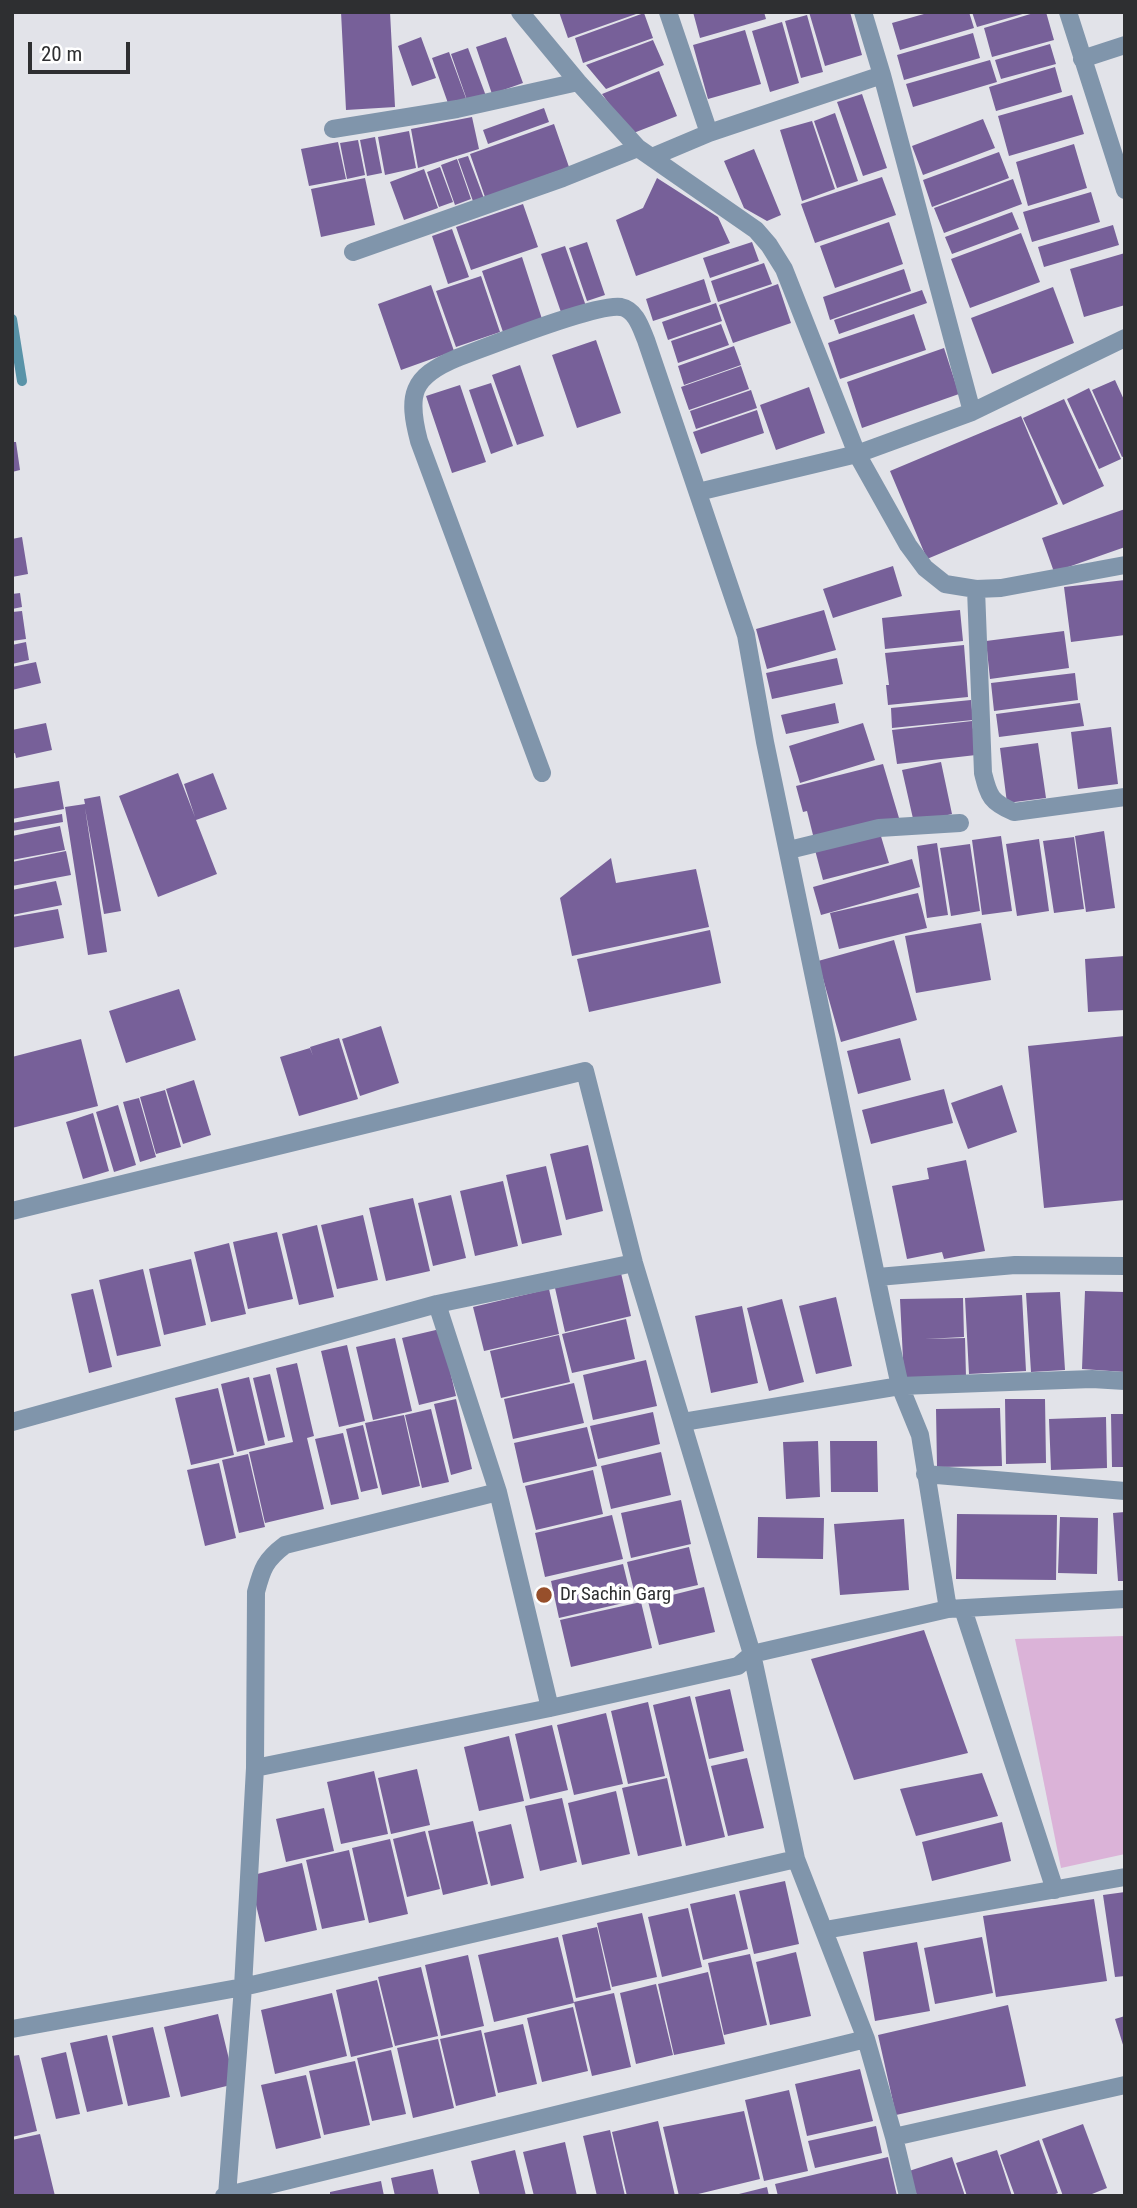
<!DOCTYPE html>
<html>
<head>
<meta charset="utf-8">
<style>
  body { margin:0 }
  #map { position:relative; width:1137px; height:2208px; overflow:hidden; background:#e2e3e9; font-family:"Roboto Condensed",sans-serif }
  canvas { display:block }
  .frame { position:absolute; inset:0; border:14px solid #2e2f31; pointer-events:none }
  .scale { position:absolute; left:28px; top:42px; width:102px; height:32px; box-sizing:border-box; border:4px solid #2e2f31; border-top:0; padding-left:9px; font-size:21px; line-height:24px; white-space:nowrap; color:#2e2f31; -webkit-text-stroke:5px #fff; paint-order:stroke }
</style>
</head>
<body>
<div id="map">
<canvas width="1137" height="2208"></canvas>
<div class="frame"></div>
<div class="scale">20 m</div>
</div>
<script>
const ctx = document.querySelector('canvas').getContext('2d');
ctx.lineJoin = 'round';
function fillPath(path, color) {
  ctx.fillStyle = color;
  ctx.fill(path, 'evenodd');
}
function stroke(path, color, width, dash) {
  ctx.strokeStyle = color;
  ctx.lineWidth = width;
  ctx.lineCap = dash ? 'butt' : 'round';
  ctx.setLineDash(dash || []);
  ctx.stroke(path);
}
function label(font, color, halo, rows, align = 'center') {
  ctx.font = font + ' "Roboto Condensed",sans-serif';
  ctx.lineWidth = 7;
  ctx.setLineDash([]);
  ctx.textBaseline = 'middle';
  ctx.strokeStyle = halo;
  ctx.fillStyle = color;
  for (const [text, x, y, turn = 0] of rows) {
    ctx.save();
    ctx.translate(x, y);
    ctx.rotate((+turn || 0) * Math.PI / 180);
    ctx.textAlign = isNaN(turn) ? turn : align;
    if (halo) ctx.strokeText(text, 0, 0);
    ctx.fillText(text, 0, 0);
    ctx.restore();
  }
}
const green = new Path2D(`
  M1125,1636v218l-64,14 -46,-229z`);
const stream = new Path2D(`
  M12,319l10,62`);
const building = new Path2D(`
  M341,12h49l5,95 -49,3z
  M559,12h80v1l-71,25z
  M693,12h71l2,7 -66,19z
  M809,12h41l12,43 -37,11z
  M931,12h38l5,16 -74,22 -8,-27z
  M972,12h54v1l-49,14z
  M1037,12h9l8,28 -62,17 -8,-29z
  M644,13l9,25 -70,25 -8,-25z
  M807,15l16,57 -22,6 -16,-57z
  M782,22l17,61 -29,9 -18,-61z
  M745,30l16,54 -53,15 -15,-54z
  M973,33l7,25 -76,22 -7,-25z
  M421,37l15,41 -24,8 -14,-40z
  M506,37l17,46 -31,11 -16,-47z
  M653,40l11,25 -58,24 -20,-24z
  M1050,44l6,20 -55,15 -6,-19z
  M468,48l18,48 -18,7 -17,-49z
  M449,52l18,49 -18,5 -17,-48z
  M990,60l7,22 -84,25 -7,-23z
  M1055,67l7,25 -66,19 -7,-24z
  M659,71l18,45 -46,18 -29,-40z
  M862,94l25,74 -24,8 -26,-74z
  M1072,95l12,39 -75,22 -11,-40z
  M544,108l5,14 -61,22 -5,-14z
  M835,113l23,68 -21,7 -23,-67z
  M472,117l7,32 -61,19 -7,-39z
  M983,119l12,29 -72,27 -11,-29z
  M812,121l23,68 -33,12 -22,-71z
  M554,124l15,43 -84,30 -15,-43z
  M409,131l7,37 -31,7 -7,-38z
  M375,137l7,36 -15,3 -7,-36z
  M358,140l7,35 -18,4 -7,-36z
  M338,142l8,37 -37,7 -8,-37z
  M1074,144l13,44 -59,18 -12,-44z
  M754,149l27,66 -14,6 -23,-13 -20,-47z
  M999,152l10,26 -77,29 -9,-27z
  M468,156l17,45 -11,3 -16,-45z
  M457,159l14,40 -16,6 -14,-40z
  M440,167l13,35 -14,5 -12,-35z
  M424,169l14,39 -34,12 -14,-38z
  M882,177l14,38 -81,28 -14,-39z
  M365,178l10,47 -54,12 -10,-48z
  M657,178l61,39 12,26 -94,33 -20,-56 27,-12z
  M1013,179l9,25 -78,29 -10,-25z
  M1091,192l9,30 -68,20 -9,-30z
  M523,204l15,43 -67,23 -15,-43z
  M1012,212l7,17 -67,25 -7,-17z
  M889,222l14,42 -68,24 -15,-42z
  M1113,225l6,20 -75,22 -6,-20z
  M452,229l17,48 -21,7 -16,-48z
  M1021,233l19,49 -70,26 -19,-49z
  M587,242l18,53 -18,6 -18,-53z
  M752,242l7,19 -49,17 -7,-20z
  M565,246l22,63 -24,9 -22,-64z
  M1125,253v52l-41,12 -14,-48z
  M522,257l20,62 -39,13 -21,-61z
  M764,263l8,21 -54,18 -7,-21z
  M904,269l7,22 -81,29 -7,-23z
  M481,276l19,56 -44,15 -20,-56z
  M704,279l7,23 -58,19 -7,-22z
  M778,284l13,39 -58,20 -14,-38z
  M431,285l23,66 -53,19 -23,-66z
  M1053,287l21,56 -82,31 -21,-56z
  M922,290l5,13 -88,31 -5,-14z
  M716,303l6,18 -54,19 -6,-18z
  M914,314l12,36 -86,29 -12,-36z
  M721,324l8,21 -51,18 -7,-22z
  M596,340l25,73 -44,15 -25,-73z
  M734,346l7,19 -57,20 -6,-19z
  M944,348l15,46 -97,34 -15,-46z
  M520,365l24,71 -27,9 -25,-70z
  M741,366l8,23 -60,21 -8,-23z
  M1115,380l10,22v54l-3,1 -30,-67z
  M491,383l22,63 -22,8 -22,-64z
  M460,385l26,77 -34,11 -26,-77z
  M809,387l16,46 -49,17 -16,-45z
  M1089,388l32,71 -22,10 -32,-70z
  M751,390l6,18 -61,21 -6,-18z
  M1064,399l40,87 -41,19 -40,-87z
  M757,410l7,23 -63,21 -8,-22z
  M1021,416l37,88 -131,55 -37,-88z
  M12,442h4l4,28 -8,2z
  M1125,509v38l-71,25 -12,-34z
  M22,537l6,37 -16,3v-38z
  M893,566l9,30 -69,22 -10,-29z
  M1125,580v55l-54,7 -7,-55z
  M20,593l2,14 -10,2v-15z
  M824,610l12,40 -69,19 -11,-40z
  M960,610l3,31 -78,8 -3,-31z
  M22,611l4,28 -14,2v-29z
  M1064,631l5,37 -79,11 -4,-38z
  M26,642l3,18 -17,4v-19z
  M964,645l4,52 -80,8 -2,-20h3l-4,-32z
  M837,658l6,26 -71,15 -6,-26z
  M36,662l5,21 -29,7v-23z
  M1075,673l3,27 -84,11 -3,-28z
  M971,700l2,20 -81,8 -1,-20z
  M835,703l4,20 -53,11 -5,-19z
  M1080,703l4,23 -85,11 -3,-23z
  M972,721l4,34 -79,9 -5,-34z
  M46,723l6,27 -36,8 -1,-5 -3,1v-24z
  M863,723l12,37 -75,23 -11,-37z
  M1111,727l7,57 -40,5 -7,-57z
  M1038,743l8,55 -39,5 -7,-55z
  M941,762l11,52 -38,9 -12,-53z
  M883,764l16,54 -85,21 -7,-28 -4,1 -7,-26z
  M178,773l17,44 -11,-33 29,-11 14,36 -31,11 21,54 -59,23 -39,-101z
  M59,781l5,28 -52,10v-30z
  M100,796l21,115 -17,3 -19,-106 22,144 -19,3 -23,-148 20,-3 -1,-5z
  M62,814l1,8 -51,9v-8z
  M60,826l5,24 -53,10v-24z
  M1104,831l11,77 -29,4 -11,-76z
  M880,833l9,30 -66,17 -8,-30z
  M1001,836l11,75 -30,4 -10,-75z
  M1074,837l10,72 -30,4 -11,-72z
  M1039,839l10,72 -32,5 -11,-72z
  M937,843l11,72 -21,3 -10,-72z
  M970,844l10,67 -29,5 -11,-68z
  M66,851l5,24 -59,11v-24z
  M611,858l5,25 80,-14 13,58 -137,29 -12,-58z
  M912,859l8,28 -99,28 -8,-28z
  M56,881l6,24 -50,10v-25z
  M918,893l9,35 -88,21 -9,-36z
  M58,909l6,29 -52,10v-31z
  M981,923l10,57 -75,13 -11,-57z
  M710,930l11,53 -132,29 -12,-53z
  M894,940l23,80 -76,22 -23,-81z
  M1125,956v54l-37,2 -3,-53z
  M179,989l17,51 -70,23 -17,-52z
  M381,1026l18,57 -39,13 -18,-57z
  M1125,1036v164l-81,8 -16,-162z
  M339,1038l19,61 -59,17 -19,-59 30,-9 3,8 -3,-9z
  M900,1038l11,42 -53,14 -11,-43z
  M81,1039l17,67 -86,22v-71z
  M194,1080l17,55 -28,9 -17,-55z
  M1002,1085l15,47 -49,17 -17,-46z
  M944,1089l9,34 -82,21 -9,-34z
  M165,1090l16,57 -25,7 -16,-57z
  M139,1098l17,59 -16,5 -17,-60z
  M118,1105l18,60 -22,7 -18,-60z
  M93,1113l16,58 -26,8 -17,-57z
  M588,1145l15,66 -37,9 -16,-66z
  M966,1160l19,91 -41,8 -2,-7 -35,7 -15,-73 37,-7 -2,-11z
  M546,1166l16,69 -40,9 -16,-69z
  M503,1181l15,65 -43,10 -15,-65z
  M451,1195l15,63 -33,8 -15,-63z
  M413,1198l17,73 -44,10 -17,-73z
  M363,1215l15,65 -41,9 -16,-64z
  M317,1225l17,72 -35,8 -17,-71z
  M277,1232l16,67 -45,10 -15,-67z
  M229,1243l17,71 -35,8 -17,-70z
  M191,1259l15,66 -42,10 -15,-66z
  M143,1269l18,77 -44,10 -18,-76z
  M621,1273l10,43 -66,16 -10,-44z
  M93,1289l19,78 -23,6 -18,-79z
  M549,1289l10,45 -75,17 -11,-44z
  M1085,1291l40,1v80l-43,-3z
  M1060,1292l5,78 -34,2 -5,-79z
  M1022,1295l4,76 -57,3 -4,-76z
  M836,1297l16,69 -36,8 -17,-68z
  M963,1298l1,39 -39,2 40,-1 1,39 -62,2 -4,-80z
  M782,1299l22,83 -35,9 -22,-83z
  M742,1306l16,77 -47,10 -16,-77z
  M626,1319l9,40 -63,14 -10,-39z
  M440,1329l16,67 -37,9 -17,-67z
  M559,1335l11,47 -69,16 -11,-47z
  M395,1338l17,73 -39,9 -17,-73z
  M347,1345l18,76 -26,6 -18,-76z
  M646,1360l11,46 -64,14 -10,-45z
  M297,1363l17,73 -7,2 17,71 -59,14 -16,-71 44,-10 -17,-74z
  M270,1374l15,63 -17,4 -15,-63z
  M249,1377l16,68 -28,7 -16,-68z
  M574,1383l10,40 -71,16 -9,-40z
  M218,1388l16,67 -43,10 -16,-67z
  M456,1399l16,70 -21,6 -17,-71z
  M1005,1399h40l1,64 -40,1z
  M1000,1408l2,58 -65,1 -1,-58z
  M431,1409l18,73 -27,6 -17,-73z
  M653,1412l7,32 -62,15 -8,-33z
  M1111,1414h14v53h-13z
  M404,1415l16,71 -38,9 -17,-72z
  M1106,1417l1,51 -56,2 -2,-51z
  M363,1425l15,63 -17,4 -15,-63z
  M587,1427l10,39 -74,17 -9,-40z
  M343,1433l16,66 -28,6 -16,-66z
  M818,1441l2,56 -34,2 -3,-57z
  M830,1441h47l1,51h-47z
  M661,1452l10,43 -60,14 -10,-43z
  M248,1454l17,73 -26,6 -17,-73z
  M219,1463l17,75 -31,8 -18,-76z
  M593,1470l10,44 -67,16 -11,-44z
  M681,1500l10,44 -60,14 -10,-45z
  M1125,1512v69h-7l-5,-68z
  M957,1514l100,1 -1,65 -100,-1z
  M612,1515l11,44 -78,18 -10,-44z
  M758,1517l66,1 -1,41 -66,-1z
  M1060,1517l38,1 -1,56 -39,-1z
  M904,1519l5,71 -69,5 -6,-71z
  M689,1547l9,38 -62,14 -9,-37z
  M623,1564l9,37 -73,17 -8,-37z
  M704,1587l11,45 -56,13 -11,-44z
  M641,1602l11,46 -81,19 -11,-47z
  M924,1630l44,123 -114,27 -43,-121z
  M730,1689l14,62 -35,8 -14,-62z
  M690,1696l35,141 -39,9 -33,-141z
  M648,1702l17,74 -37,8 -17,-73z
  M606,1713l17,71 -49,11 -17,-70z
  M552,1725l16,65 -38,9 -15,-65z
  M509,1736l15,65 -45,10 -15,-64z
  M747,1758l17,70 -36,8 -17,-70z
  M417,1769l13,56 -39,9 -13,-56z
  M374,1771l14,63 -47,10 -14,-62z
  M982,1773l16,43 -82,20 -16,-47z
  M667,1778l15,68 -44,10 -16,-68z
  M616,1791l14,63 -48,11 -14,-62z
  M562,1798l15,64 -37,9 -15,-65z
  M324,1808l10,43 -48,11 -10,-43z
  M473,1821l15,63 -45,11 -15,-64z
  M1002,1822l9,39 -79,20 -10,-39z
  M511,1824l13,54 -33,8 -13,-54z
  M425,1831l15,58 -33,8 -14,-58z
  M390,1839l18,75 -39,9 -17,-75z
  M349,1850l16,70 -43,9 -16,-69z
  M302,1863l15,67 -52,12 -16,-66z
  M785,1881l14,63 -45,10 -15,-63z
  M1125,1892v84l-10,1 -12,-82z
  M735,1894l13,55 -45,11 -13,-56z
  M1094,1899l13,82 -111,16 -13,-81z
  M688,1908l14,59 -40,10 -14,-60z
  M642,1913l15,64 -45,10 -15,-64z
  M597,1927l14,63 -35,8 -14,-63z
  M558,1937l16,66 -80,19 -16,-67z
  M982,1937l11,56 -58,11 -11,-56z
  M917,1942l13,69 -55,10 -12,-69z
  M796,1952l15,64 -41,9 -14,-63z
  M750,1954l17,71 -43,10 -16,-72z
  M468,1955l16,71 -43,10 -16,-71z
  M421,1967l17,69 -43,10 -17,-69z
  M708,1972l17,72 -51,11 -16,-71z
  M377,1980l16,67 -42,10 -15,-67z
  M656,1984l17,71 -37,9 -16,-71z
  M332,1993l15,63 -72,18 -14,-64z
  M614,1993l17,74 -39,9 -18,-74z
  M1008,2005l18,81 -130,29 -18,-80z
  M573,2007l15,64 -46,11 -15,-64z
  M218,2014l17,70 -54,13 -17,-70z
  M1125,2016v32h-1l-9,-29z
  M523,2024l14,60 -39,9 -14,-60z
  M153,2027l17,70 -42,9 -16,-70z
  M481,2030l15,66 -40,10 -16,-67z
  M107,2035l16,69 -36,8 -17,-69z
  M438,2039l16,69 -41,10 -16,-70z
  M391,2050l15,64 -34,7 -15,-63z
  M66,2052l14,62 -24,5 -15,-61z
  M19,2055l18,76 -25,6v-81z
  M355,2061l15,64 -46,10 -15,-64z
  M860,2069l13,52 -66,15 -12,-52z
  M306,2075l15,63 -45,11 -15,-64z
  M789,2090l19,81 -44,10 -19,-81z
  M744,2111l16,68 -70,17h-11l-16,-69z
  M658,2121l17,75h-48l-15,-64z
  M1083,2124l24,64 -20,8h-24l-21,-57z
  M876,2126l6,27 -67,15 -7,-27z
  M610,2130l15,66h-28l-14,-60z
  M40,2134l15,62h-43v-56z
  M1039,2140l19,53 -8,3h-35l-15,-41z
  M565,2142l12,54h-43l-11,-44z
  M515,2150l11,46h-46l-9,-35z
  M997,2150l15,46h-45l-11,-33z
  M888,2157l9,39h-119l-3,-12z
  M952,2157l13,39h-48l-8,-25z
  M433,2169l6,27h-44l-4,-18z
  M381,2181l3,15h-54v-4z
  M767,2187l2,9h-34v-1z`);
const minor = new Path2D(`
  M520,12l58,70 60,66 118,82 13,15 15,24 73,185 51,91 17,23 20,16 31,5 25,-1 124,-23
  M668,12l41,121
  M863,12l19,63 90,337
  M1068,12l57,178
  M1082,59l43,-14
  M333,129l124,-20 121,-27
  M652,157l57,-24 173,-58
  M353,252l210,-74 75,-30
  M698,492l159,-38 115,-42 153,-74
  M976,589l7,184c6,24 8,29 31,39l111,-15
  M542,773l-123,-332c-12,-46 -8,-64 38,-83 30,-11 139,-55 164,-51 15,3 20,21 25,33l100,295 19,107 117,562 18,82 20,49 28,174
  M789,850l90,-22 81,-5
  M12,1211l573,-140 49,192 118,391 44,205 70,180 28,98 14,59
  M878,1277l137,-12 110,1
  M437,1304l61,188 52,216
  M12,1422l425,-118 197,-41
  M683,1422l217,-36 192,-7 33,2
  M925,1474l200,17
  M963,1609l92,281
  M255,1768l295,-60 188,-42 14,-12 196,-45 177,-10
  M825,1930l300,-53
  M12,2029l231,-42 553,-128
  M894,2137l231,-52
  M227,2195l16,-208 12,-219 1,-176c6,-23 9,-32 29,-47l213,-53
  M224,2196l642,-157`);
const markers = [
  [544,1595,9,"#974f2b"]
];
const poiNames = [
  ["Dr Sachin Garg",560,1595]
];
fillPath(green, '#dbb3d8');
stroke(stream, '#5993a8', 10);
fillPath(building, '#776099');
stroke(minor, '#8095ab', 18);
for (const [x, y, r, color] of markers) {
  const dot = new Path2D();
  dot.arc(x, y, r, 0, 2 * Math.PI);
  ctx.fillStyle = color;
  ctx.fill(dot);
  stroke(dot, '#fff', 2.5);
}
label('19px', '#2e2f31', '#fff', poiNames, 'left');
</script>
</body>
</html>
